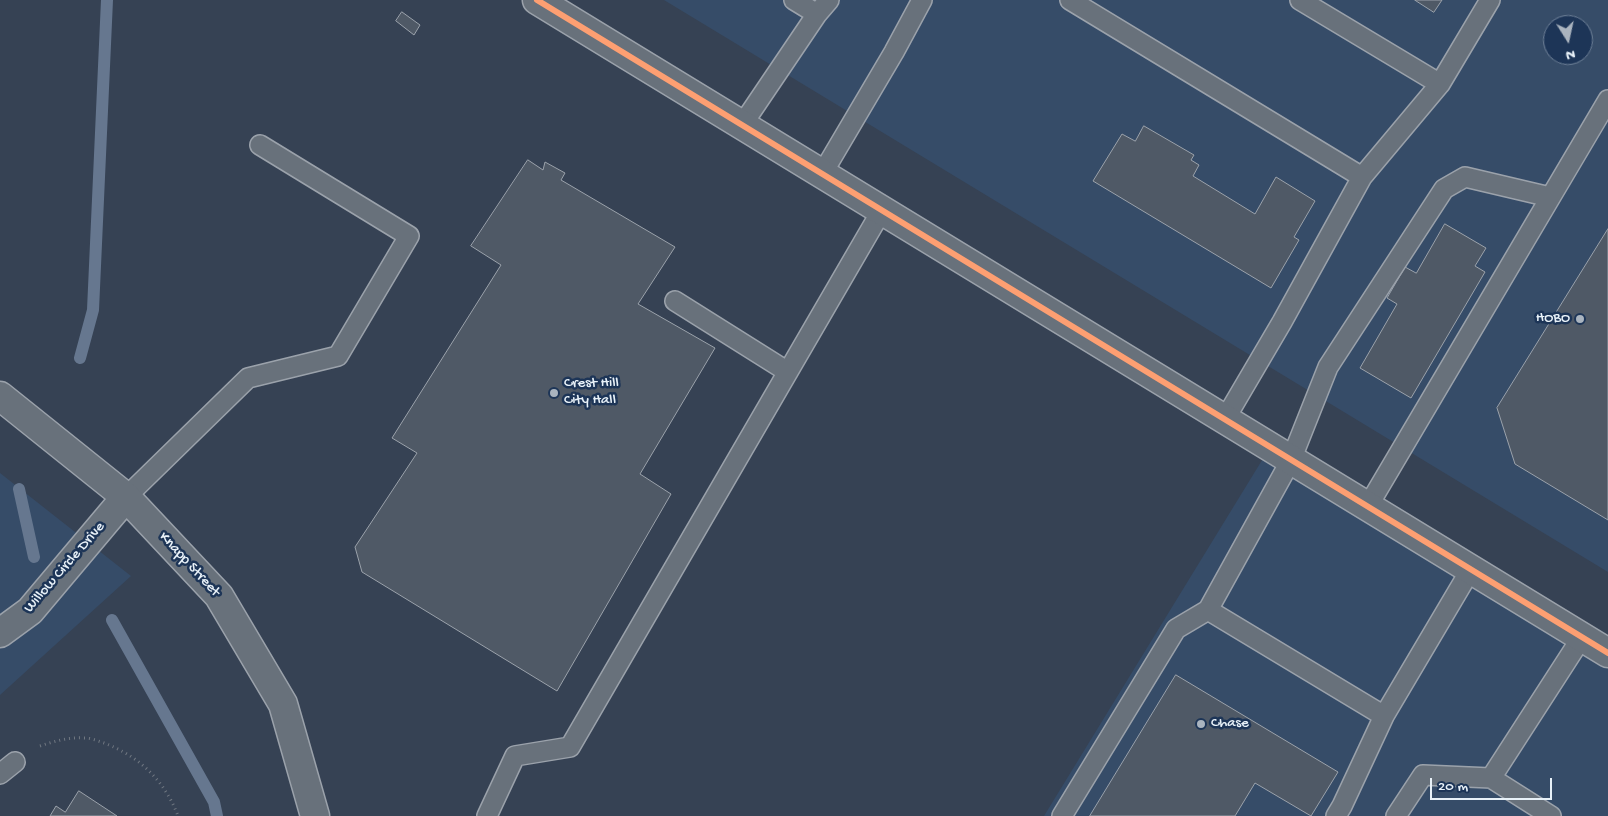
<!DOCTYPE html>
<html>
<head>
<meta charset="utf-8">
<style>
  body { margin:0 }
  #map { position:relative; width:1608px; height:816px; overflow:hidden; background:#364254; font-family:"Gochi Hand",sans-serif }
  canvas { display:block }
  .north { position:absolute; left:1543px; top:15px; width:50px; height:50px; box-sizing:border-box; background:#1d3557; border:1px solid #6e8097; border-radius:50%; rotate:170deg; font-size:14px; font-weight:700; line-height:20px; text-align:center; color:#e8f1f8 }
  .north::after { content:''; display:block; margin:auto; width:18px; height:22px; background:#aab4bf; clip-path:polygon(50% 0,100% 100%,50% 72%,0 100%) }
  .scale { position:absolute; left:1430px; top:778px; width:122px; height:22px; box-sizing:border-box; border:2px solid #e8f1f8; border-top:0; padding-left:6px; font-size:15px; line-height:18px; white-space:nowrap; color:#e8f1f8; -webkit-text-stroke:4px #1d3557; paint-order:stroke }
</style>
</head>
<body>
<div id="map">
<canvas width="1608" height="816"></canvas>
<div class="north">N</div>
<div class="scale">20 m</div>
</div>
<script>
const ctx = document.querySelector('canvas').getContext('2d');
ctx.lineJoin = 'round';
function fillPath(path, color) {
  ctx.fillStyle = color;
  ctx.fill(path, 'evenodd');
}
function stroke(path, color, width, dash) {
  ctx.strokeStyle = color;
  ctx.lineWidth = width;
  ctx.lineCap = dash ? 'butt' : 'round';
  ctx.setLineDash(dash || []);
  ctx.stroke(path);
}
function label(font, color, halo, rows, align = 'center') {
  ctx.font = font + ' "Gochi Hand",sans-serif';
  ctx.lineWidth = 5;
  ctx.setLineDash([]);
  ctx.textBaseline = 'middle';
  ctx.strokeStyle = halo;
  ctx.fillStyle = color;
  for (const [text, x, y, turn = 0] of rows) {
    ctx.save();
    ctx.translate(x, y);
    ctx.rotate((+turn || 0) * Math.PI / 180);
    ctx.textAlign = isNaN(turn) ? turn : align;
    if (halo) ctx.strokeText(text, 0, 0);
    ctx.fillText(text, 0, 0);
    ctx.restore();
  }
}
const built = new Path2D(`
  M664,0h944v572zM1553,25h30v30h-30z
  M1264,457l344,211v148h-564z
  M0,473l131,103 -131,119z`);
const stream = new Path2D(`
  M80,358l13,-48 14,-310
  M19,489l15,68
  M112,620l102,182 3,14`);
const building = new Path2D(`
  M1415,0h27l-8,12z
  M402,12l18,13 -6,10 -18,-14z
  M1144,126l50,29 -3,5 8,5 -6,11 62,38 21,-37 39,24 -21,36 5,3 -28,48 -178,-107 29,-47 13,7z
  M528,160l15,10 2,-8 20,11 -4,7 114,67 -37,57 77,44 -75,126 31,20 -114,197 -195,-119 -7,-25 62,-94 -25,-15 109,-173 -30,-19z
  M1445,224l41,24 -11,18 10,6 -74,126 -51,-30 37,-64 -10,-6 18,-31 11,6z
  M1608,229v291l-93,-56 -18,-56z
  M1176,675l162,97 -27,44 -56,-33 -20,33h-145z
  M79,791l38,25h-67l6,-10 9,6z`);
const path = new Path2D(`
  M40,746c15,-5 29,-9 45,-8 6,0 13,3 19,5 35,13 61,38 74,73`);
const lane = new Path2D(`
  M1070,0l292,177 -80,145 -57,97
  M1300,0l140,84
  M817,14l12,-14
  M742,125l75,-111 -23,-14
  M822,174l72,-122 28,-52
  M1362,177l78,-93 50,-84
  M675,301l113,71
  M126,497l122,-119 90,-22 71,-120 -149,-91
  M1368,506l240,-406
  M1471,569l-87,147 -176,-106 83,-150 37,-93 116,-178 21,-12 85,20
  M0,774l15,-12
  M1491,778l91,-141
  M487,816l28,-60 55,-9 312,-537
  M1062,816l114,-187 32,-19
  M1336,816l6,-10 42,-90
  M1396,816l27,-41 68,3 60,38`);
const street = new Path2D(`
  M0,396l126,101 93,99 64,108 32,112
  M0,633l30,-22 96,-114`);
const primary = new Path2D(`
  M537,0l1071,653`);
const bus1 = new Path2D(`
  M537,0l1071,653`);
const markers = [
  [1580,319,5,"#aab4bf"],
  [554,393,5,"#aab4bf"],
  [1201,724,5,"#aab4bf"]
];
const poiNames = [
  ["HOBO",1570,319,"right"],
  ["Crest Hill",564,384],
  ["City Hall",564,401],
  ["Chase",1211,724]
];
const streetNames = [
  ["Knapp Street",189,565,47],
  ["Willow Circle Drive",65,568,-49]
];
fillPath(built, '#364c68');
stroke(stream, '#66778f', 12);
fillPath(building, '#4f5966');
stroke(building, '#9ba2ab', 1);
stroke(lane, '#9ba2ab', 22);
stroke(street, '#9ba2ab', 31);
stroke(primary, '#9ba2ab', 31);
stroke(path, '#717882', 3, [1, 4]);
stroke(lane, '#68717b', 19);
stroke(street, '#68717b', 28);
stroke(primary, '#68717b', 28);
stroke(bus1, '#fd9f72', 6);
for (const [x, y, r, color] of markers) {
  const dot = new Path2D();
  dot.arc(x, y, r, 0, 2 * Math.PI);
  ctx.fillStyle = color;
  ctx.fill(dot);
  stroke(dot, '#1d3557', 2);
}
label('15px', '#e8f1f8', '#1d3557', poiNames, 'left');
label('15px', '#e8f1f8', '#1d3557', streetNames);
</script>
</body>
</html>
